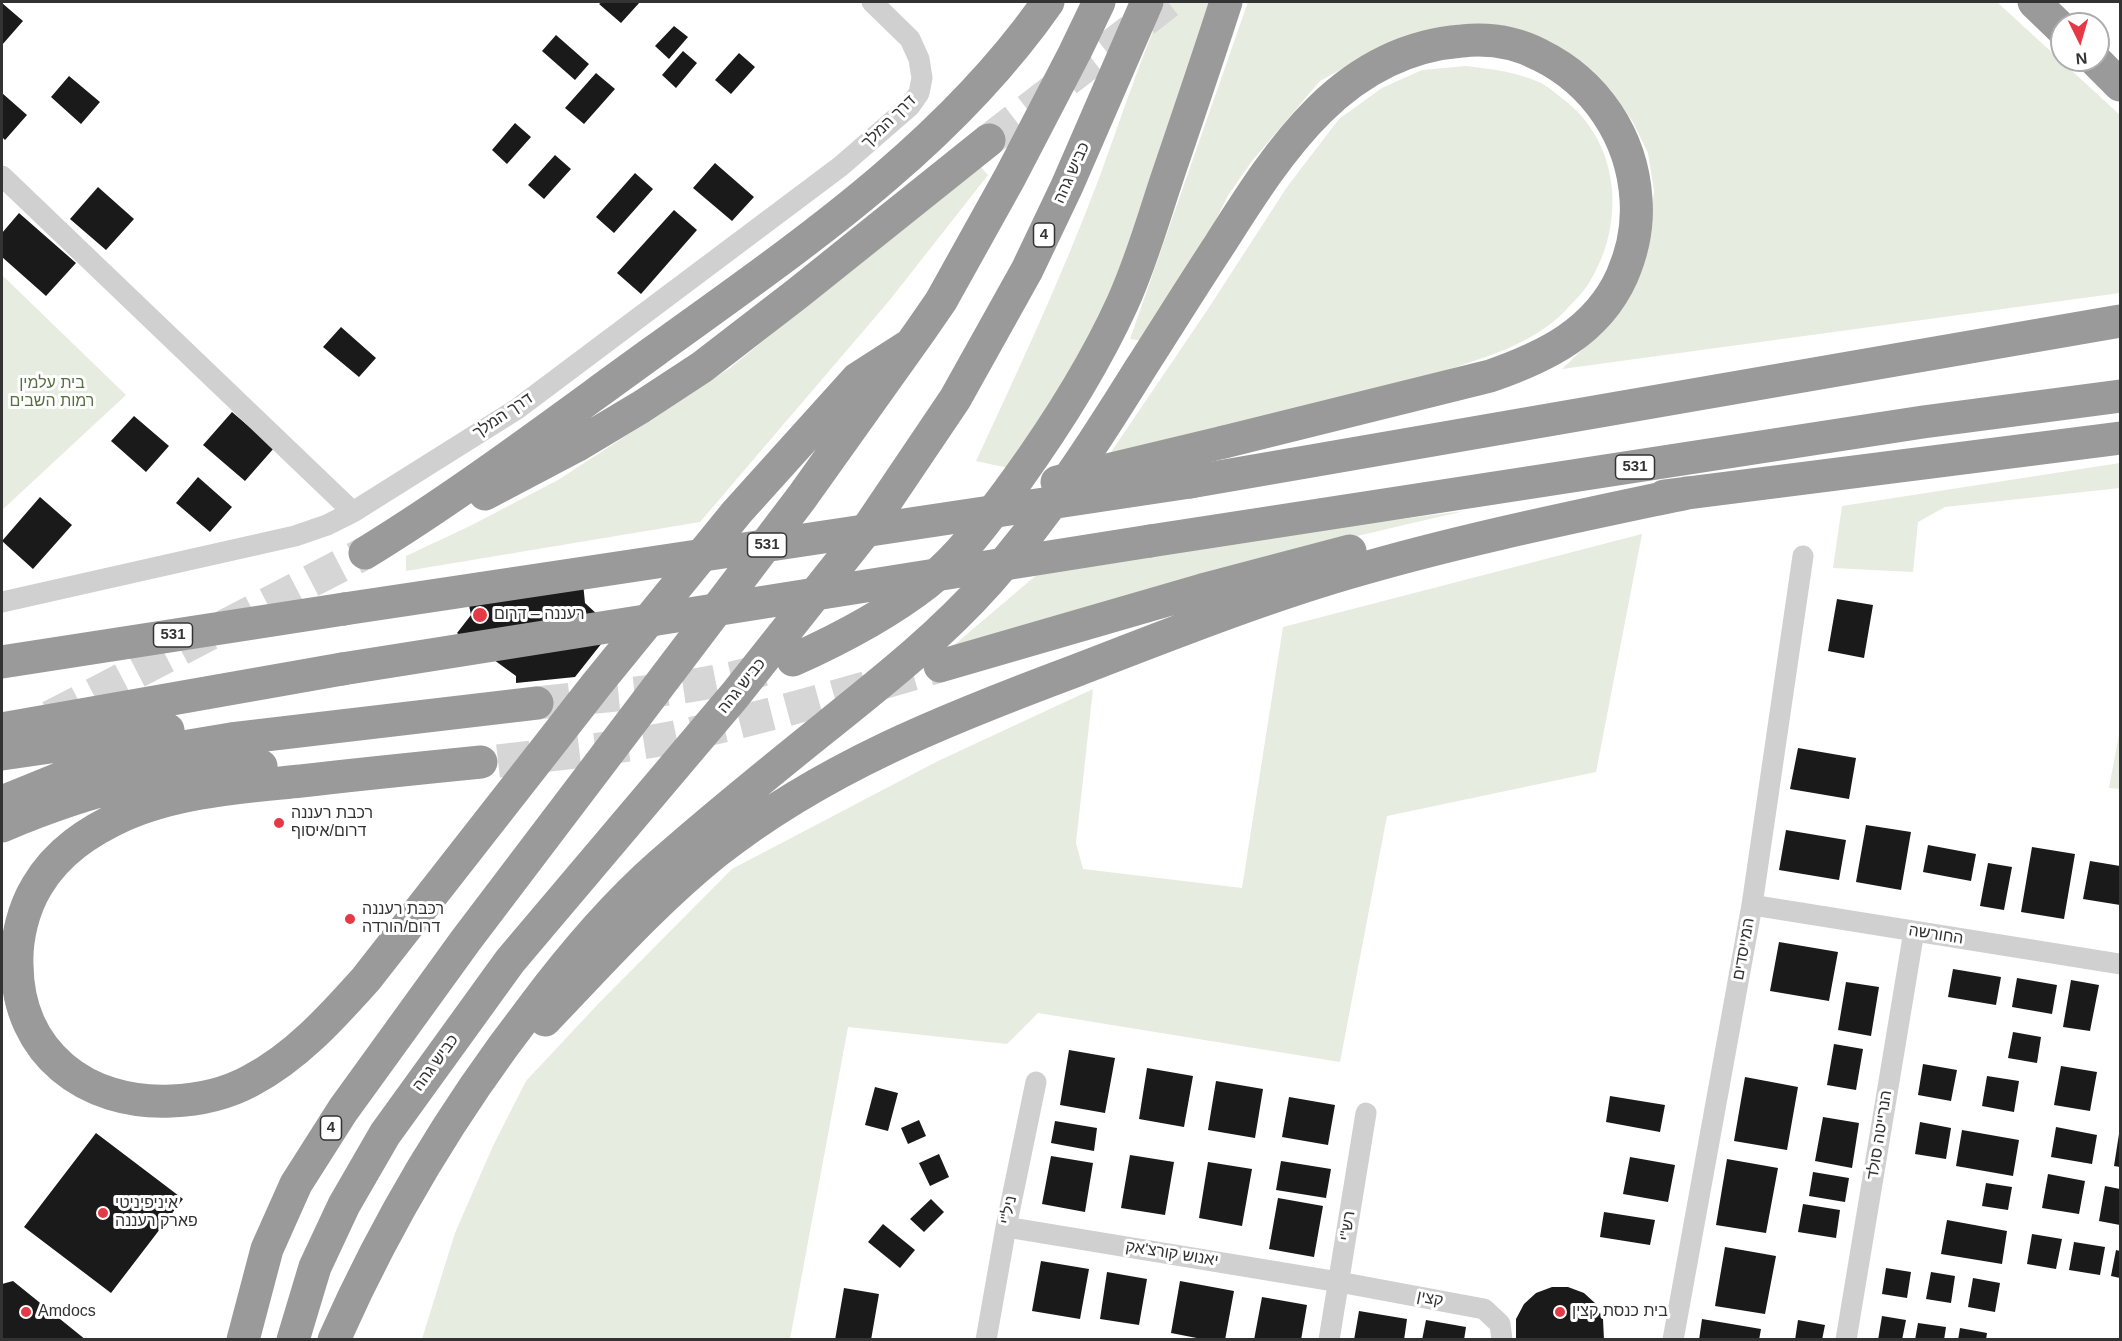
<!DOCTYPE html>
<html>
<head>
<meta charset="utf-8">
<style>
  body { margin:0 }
  #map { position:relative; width:2122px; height:1341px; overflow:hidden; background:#fff; font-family:Arial,sans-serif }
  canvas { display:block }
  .frame { position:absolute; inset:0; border:3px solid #333; pointer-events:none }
  .north { position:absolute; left:2050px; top:12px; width:60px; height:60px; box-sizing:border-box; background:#fff; border:2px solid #adadad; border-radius:50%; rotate:175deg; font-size:16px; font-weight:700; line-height:24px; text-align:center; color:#333 }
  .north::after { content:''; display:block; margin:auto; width:21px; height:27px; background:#e63946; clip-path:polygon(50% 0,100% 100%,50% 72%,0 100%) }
</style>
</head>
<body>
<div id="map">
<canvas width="2122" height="1341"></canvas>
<div class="frame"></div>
<div class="north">N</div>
</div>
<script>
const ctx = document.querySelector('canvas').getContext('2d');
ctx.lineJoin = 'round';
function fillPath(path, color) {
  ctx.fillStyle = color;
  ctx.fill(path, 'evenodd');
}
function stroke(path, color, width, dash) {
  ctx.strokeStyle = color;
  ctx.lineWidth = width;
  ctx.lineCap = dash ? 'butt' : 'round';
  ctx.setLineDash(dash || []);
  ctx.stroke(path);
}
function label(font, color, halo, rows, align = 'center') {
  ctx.font = font + ' Arial,Heebo,sans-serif';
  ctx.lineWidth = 6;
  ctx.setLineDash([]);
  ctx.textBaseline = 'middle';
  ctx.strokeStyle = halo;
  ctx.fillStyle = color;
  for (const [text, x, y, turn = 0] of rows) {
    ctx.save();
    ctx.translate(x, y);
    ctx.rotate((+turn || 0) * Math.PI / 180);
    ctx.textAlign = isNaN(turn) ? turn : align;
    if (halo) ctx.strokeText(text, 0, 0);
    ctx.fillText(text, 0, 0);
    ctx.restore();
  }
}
const green = new Path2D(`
  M1165,2h44l-29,91 -68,196 -35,79 -64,101 -37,-8c43,-92 86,-185 122,-280 22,-60 42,-121 67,-179z
  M1248,2h749l123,113v178l-558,76 45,-43 42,-87 5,-48 -6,-38 -15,-31 -22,-31 -32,-29 -38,-22 -183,20 -38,21 -68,80 -23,33 -76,148 -23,-3z
  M1466,66c26,3 51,6 75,17 8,4 15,11 22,16 58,44 63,125 26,184 -6,10 -16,19 -24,28 -32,33 -79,46 -121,60l-335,84 99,-146 79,-122 52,-68 43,-31 40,-18z
  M979,165l9,10 -99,126 -189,221 -294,49v-15l64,-30 88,-46 172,-112z
  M2,275l124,120 -124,115z
  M2120,463v25l-175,19 -27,15 -5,50 -80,-4 9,-62z
  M1464,511l-248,58 -187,57 -89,31 100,-85 183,-30z
  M1642,534l-46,238 -209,44 -47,246 -302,-49 -31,31 -159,-17 -58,312h-368l33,-106 38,-87 33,-65 73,-78 133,-134 206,-108 155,-72 -17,154 7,26 159,19 41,-261z
  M2120,729v60l-11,-1z`);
const building = new Path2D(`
  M602,2h38l-19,21 -22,-19z
  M2,3l21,18 -21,24z
  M674,26l14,11 -19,22 -14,-13z
  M556,35l33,29 -14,16 -33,-29z
  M683,51l14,12 -21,25 -14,-13z
  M739,53l16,14 -24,27 -16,-14z
  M596,73l19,16 -31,35 -19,-16z
  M69,76l31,26 -19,22 -30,-27z
  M2,93l25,22 -22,25 -3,-3z
  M515,123l16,14 -24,27 -15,-14z
  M555,155l16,14 -27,30 -16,-14z
  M715,163l39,34 -22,24 -39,-33z
  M635,173l18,16 -39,44 -18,-16z
  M98,187l36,32 -28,31 -36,-31z
  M674,210l23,20 -56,64 -24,-21z
  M19,213l57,50 -30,33 -44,-39v-24z
  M341,327l35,31 -17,19 -36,-30z
  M232,412l42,36 -29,33 -42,-36z
  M134,416l35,30 -23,26 -35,-31z
  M198,477l34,30 -22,25 -34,-29z
  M40,497l32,28 -39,44 -31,-28z
  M582,573l3,30 28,26 -38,48 -59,6v-7l-59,-43 14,-18 -5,-24z
  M1837,599l36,6 -9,53 -36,-7z
  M1798,748l58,10 -7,41 -59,-10z
  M1866,825l45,7 -10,58 -45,-8z
  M1786,830l60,10 -7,40 -60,-10z
  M1928,845l48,9 -5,27 -48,-9z
  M2032,847l43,7 -11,65 -43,-7z
  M2090,861l30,5v39l-37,-6z
  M1988,863l24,4 -8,43 -24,-4z
  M1779,942l59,10 -9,49 -59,-10z
  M1953,969l48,8 -5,28 -48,-8z
  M2017,978l40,7 -5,29 -40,-7z
  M2071,980l28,5 -9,46 -27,-4z
  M1846,982l33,5 -8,49 -33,-6z
  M2013,1032l28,5 -4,26 -29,-5z
  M1834,1044l29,5 -7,41 -29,-5z
  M1069,1050l46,8 -10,55 -45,-8z
  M1923,1064l34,6 -6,31 -33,-6z
  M2061,1066l36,6 -7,39 -36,-6z
  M1147,1068l46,8 -9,51 -45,-8z
  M1987,1076l32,5 -5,31 -32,-6z
  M1745,1077l53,10 -11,63 -53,-9z
  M1216,1081l47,8 -8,49 -47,-8z
  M875,1087l23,6 -10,38 -23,-6z
  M1610,1096l55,9 -5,27 -54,-10z
  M1289,1097l46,8 -7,40 -46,-8z
  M1823,1117l36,6 -7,45 -37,-7z
  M919,1120l7,16 -18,8 -7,-16z
  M1055,1121l42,7 -3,23 -43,-8z
  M1920,1122l31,6 -5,31 -31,-5z
  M2056,1127l41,8 -5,29 -41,-7z
  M1962,1130l57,10 -6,36 -57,-10z
  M96,1133l87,66 -72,94 -87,-66z
  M2119,1134h1v33l-6,-1z
  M939,1154l10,23 -19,9 -11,-23z
  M1130,1155l44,7 -9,53 -44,-7z
  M1051,1156l42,7 -8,49 -43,-8z
  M1630,1157l45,8 -7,37 -45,-8z
  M1727,1159l51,9 -12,65 -50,-8z
  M1281,1161l50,8 -5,29 -50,-8z
  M1208,1162l44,7 -10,57 -43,-8z
  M1813,1172l36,6 -4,24 -36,-6z
  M2048,1174l37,7 -6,33 -37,-6z
  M1986,1183l26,4 -4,23 -26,-4z
  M2105,1186l15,3v36l-21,-4z
  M1278,1198l45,8 -9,51 -45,-8z
  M931,1199l13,13 -20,20 -14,-13z
  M1803,1204l37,6 -4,28 -38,-6z
  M1604,1212l51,8 -5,25 -50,-8z
  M1947,1220l60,11 -5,33 -61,-10z
  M883,1224l32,26 -15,18 -32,-26z
  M2032,1234l30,5 -6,30 -29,-5z
  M2074,1242l31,5 -5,28 -31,-5z
  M1725,1247l51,9 -11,58 -50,-8z
  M2116,1250l4,1v27l-9,-2z
  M1041,1261l48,8 -9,50 -48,-8z
  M1886,1268l25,4 -4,26 -25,-4z
  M1107,1272l40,7 -8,46 -39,-6z
  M1931,1272l24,4 -4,27 -25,-4z
  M1973,1278l27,5 -5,29 -27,-5z
  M13,1281l73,59h-84v-56z
  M1180,1281l54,10 -9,49h-18l-36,-7z
  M1552,1287h16l16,6 12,11 7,15 1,21h-88v-21l8,-15 12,-11z
  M844,1288l35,6 -8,46h-36z
  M1262,1297l45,8 -6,35h-47z
  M1359,1311l48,8 -3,21h-50z
  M1882,1316l24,4 -4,20h-24z
  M1702,1319l59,10 -2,11h-60z
  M1426,1320l40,7 -2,13h-42z
  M1798,1320l27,5 -3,15h-27z
  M1918,1323l28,4 -2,13h-29z
  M1960,1328l27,5 -1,7h-28z`);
const highwayTunnel = new Path2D(`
  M989,140l179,-138
  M537,703c78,-9 160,-12 235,-36
  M50,717l315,-164
  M498,761c57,-7 115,-12 172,-23 91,-19 181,-46 270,-72`);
const street = new Path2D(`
  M2,176l351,336
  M2,602l293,-66 32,-11 26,-13 164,-103 324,-243 69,-60 9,-13 3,-15 -3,-19 -9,-20 -38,-37
  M1752,905l368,59
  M1006,1227l333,55 145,27 16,15 2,16
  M986,1340l20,-113 30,-145
  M1329,1340l37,-227
  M1673,1340l79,-435 51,-349
  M1846,1340l68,-409`);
const highway = new Path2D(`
  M2034,2l28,27
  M2095,60l25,25
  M1190,482l930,-161
  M485,494l91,-48 65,-39 61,-40 96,-74 191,-153
  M1664,496l456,-58
  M1150,541l773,-119 197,-26
  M365,553c101,-62 195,-134 291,-203 141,-102 291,-203 392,-348
  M793,660c47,-21 93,-45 134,-77 35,-28 62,-66 89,-102 41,-57 78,-115 107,-179 18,-40 30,-82 44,-124 20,-59 40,-117 59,-176
  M2,662l342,-53
  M940,666l262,-76 148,-39
  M2,729l340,-60
  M2,754l166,-24
  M481,762c-60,6 -120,12 -180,19 -58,6 -123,10 -177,34 -35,16 -67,37 -87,71 -14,23 -21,53 -20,79 1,88 69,140 154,136 27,-1 55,-7 79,-20 46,-24 82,-64 116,-102l230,-294 141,-173 120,-133 53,-34
  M2,802l59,-24 41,-13 75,-17 54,-9 306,-36
  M2,826c82,-35 168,-59 259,-60
  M545,1020c55,-57 108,-117 170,-167 107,-85 234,-135 360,-182 91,-35 181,-71 273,-98 112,-33 226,-56 339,-80
  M243,1340l24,-91 29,-65 47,-74 123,-170 336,-443 119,-167 20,-29 69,-124 65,-125 24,-50
  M293,1340l22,-73 29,-62 41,-71 125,-173 225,-266 135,-170 85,-126 72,-129 40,-84 80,-184
  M334,1340c52,-118 119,-230 198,-332 39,-52 80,-101 129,-144 54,-48 110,-93 166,-138 56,-45 113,-90 161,-144 59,-66 106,-139 152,-213 27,-42 53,-84 80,-125 59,-93 122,-194 242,-203 28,-3 53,1 78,14 55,27 92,81 96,144 2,27 -3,52 -14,77 -25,56 -77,81 -132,100l-266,66`);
const highwayBridge = new Path2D(`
  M1057,482l167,-40
  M344,609l846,-127
  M342,669l808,-128`);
const markers = [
  [480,615,8,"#e63946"],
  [279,823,6,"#e63946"],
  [350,919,6,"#e63946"],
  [103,1213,6,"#e63946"],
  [26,1312,6,"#e63946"],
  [1560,1312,6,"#e63946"]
];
const shields = [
  [1044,235,21],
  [1635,467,39],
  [767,545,39],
  [173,635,39],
  [331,1128,21]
];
const shieldNames = [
  ["4",1044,235],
  ["531",1635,467],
  ["531",767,545],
  ["531",173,635],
  ["4",331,1128]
];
const streetNames = [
  ["דרך המלך",889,122,-44],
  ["כביש גהה",1072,173,-66],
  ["דרך המלך",503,416,-34],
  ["כביש גהה",742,686,-51],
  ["החורשה",1936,935,9],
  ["המייסדים",1744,949,-80],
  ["כביש גהה",436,1063,-54],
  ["הנרייטה סולד",1880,1135,-81],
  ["ניל\"י",1009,1210,-78],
  ["רש\"י",1348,1226,-81],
  ["יאנוש קורצ'אק",1172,1254,9],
  ["קצין",1430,1299,11]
];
const parkNames = [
  ["בית עלמין",52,384],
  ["רמות השבים",52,402]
];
const poiNames = [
  ["רעננה – דרום",494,615],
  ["רכבת רעננה",291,814],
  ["דרום/איסוף",291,832],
  ["רכבת רעננה",362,910],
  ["דרום/הורדה",362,928],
  ["איניפיניטי",115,1204],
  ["פארק רעננה",115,1222],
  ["Amdocs",38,1312],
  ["בית כנסת קצין",1572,1312]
];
fillPath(green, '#e6ecdf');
fillPath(building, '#1a1a1a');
stroke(highwayTunnel, '#d6d6d6', 33, [33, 16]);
stroke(street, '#d0d0d0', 21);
stroke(highway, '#9a9a9a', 33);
stroke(highwayBridge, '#9a9a9a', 33);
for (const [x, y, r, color] of markers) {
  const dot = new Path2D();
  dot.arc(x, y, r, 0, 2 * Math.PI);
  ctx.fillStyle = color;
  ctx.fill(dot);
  stroke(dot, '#fff', 2);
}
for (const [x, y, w] of shields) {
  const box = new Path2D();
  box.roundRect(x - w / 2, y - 12, w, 24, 4.5);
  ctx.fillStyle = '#fff';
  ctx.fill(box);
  stroke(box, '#333', 1.5);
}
label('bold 15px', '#333', null, shieldNames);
label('16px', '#333', '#fff', streetNames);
label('16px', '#56703f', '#fff', parkNames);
label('16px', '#333', '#fff', poiNames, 'left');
</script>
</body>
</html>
